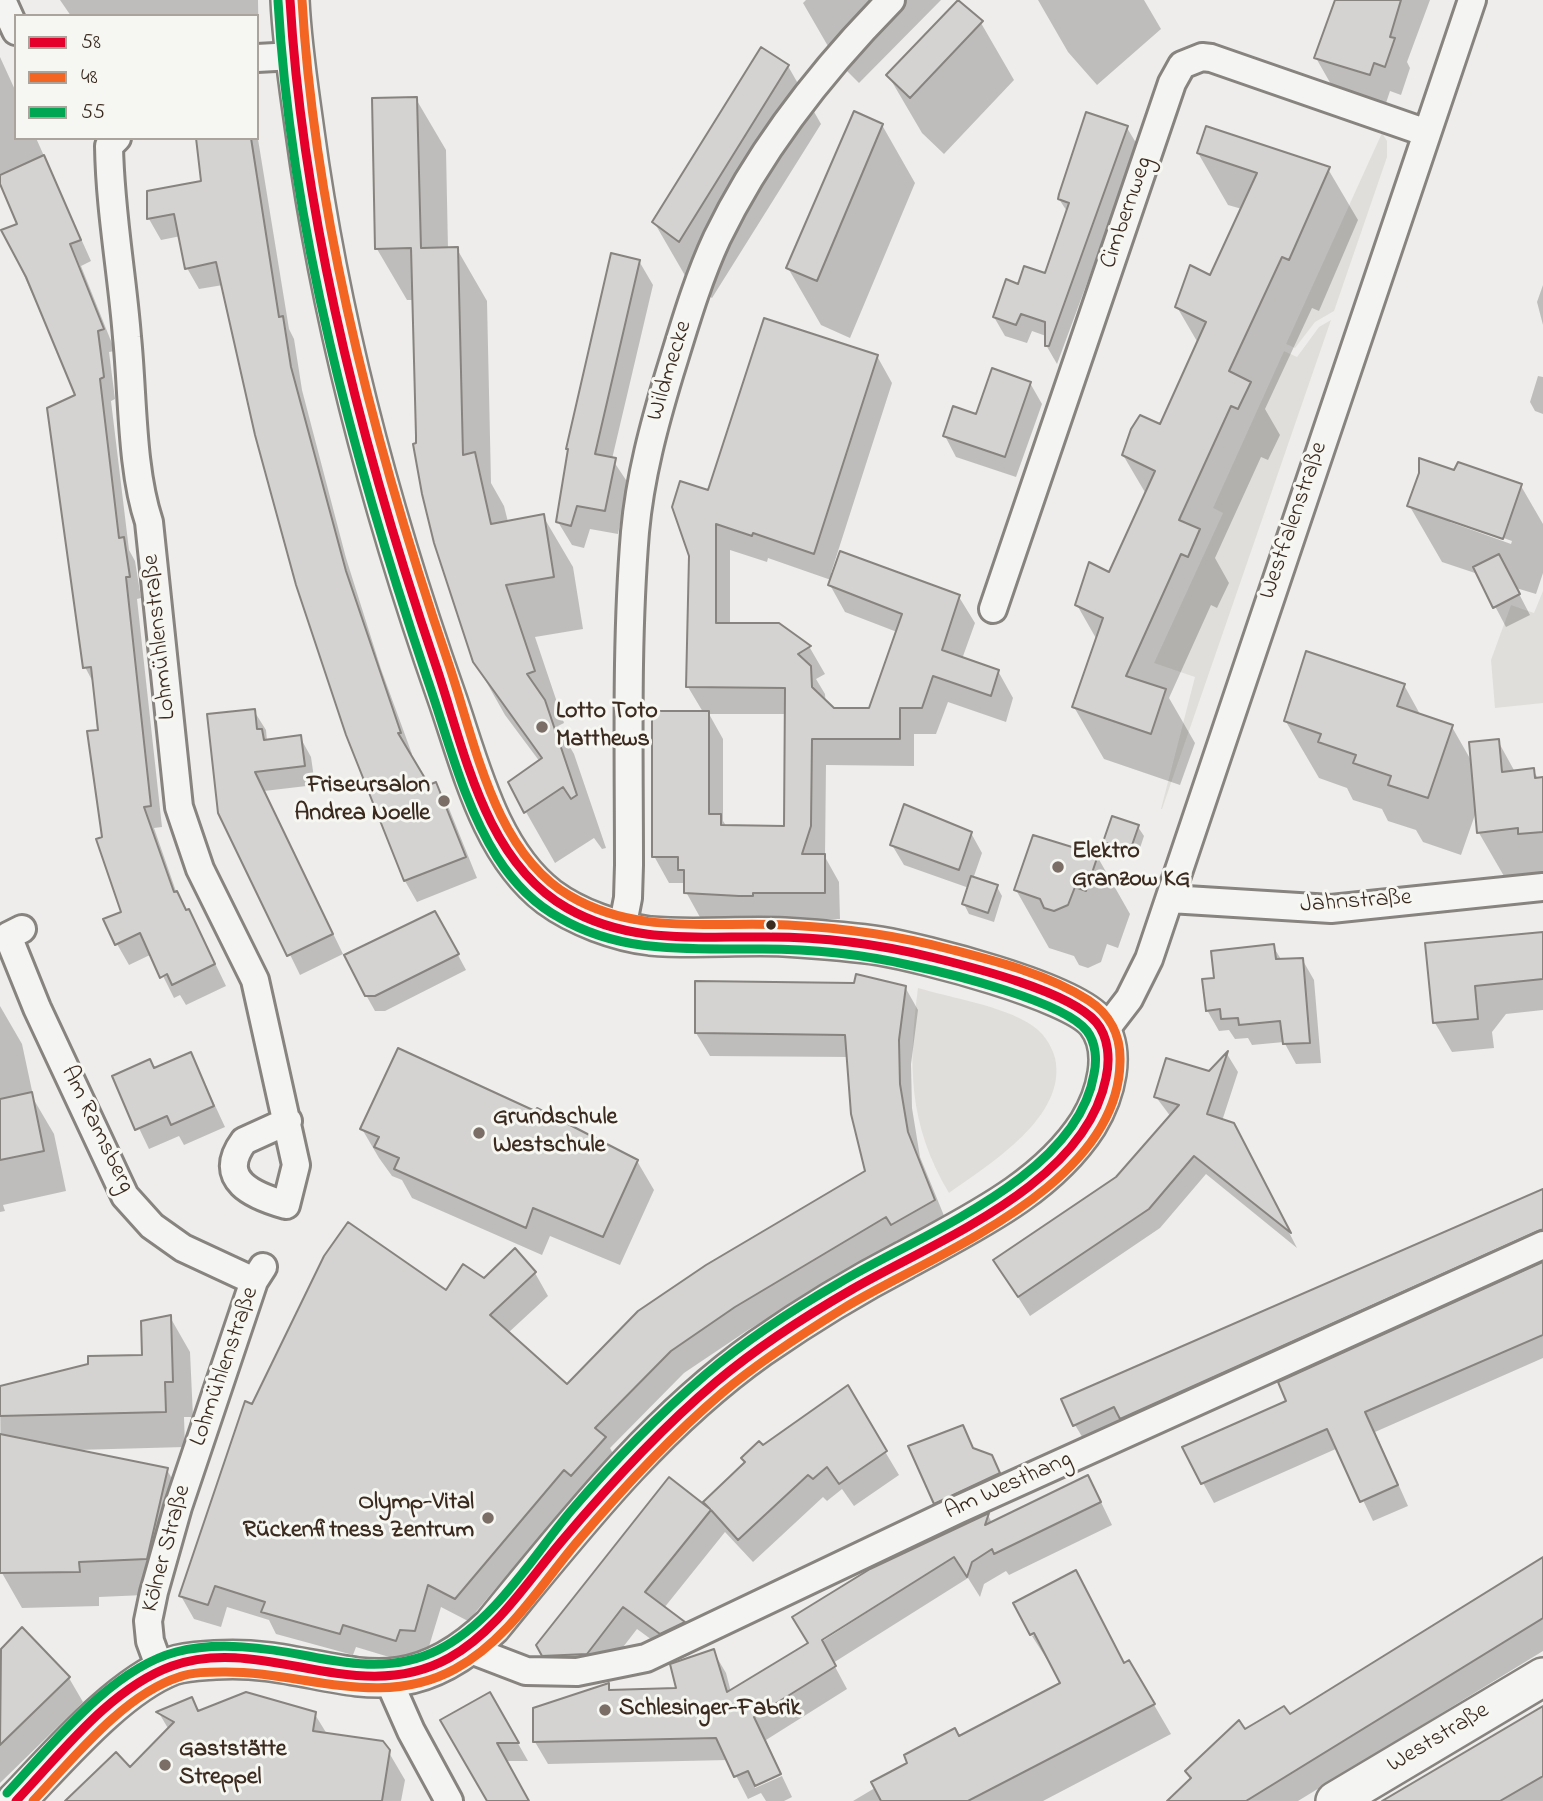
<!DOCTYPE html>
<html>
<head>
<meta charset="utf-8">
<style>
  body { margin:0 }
  #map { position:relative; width:1543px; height:1801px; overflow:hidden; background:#eeedeb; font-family:"Indie Flower",sans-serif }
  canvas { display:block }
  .legend { position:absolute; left:14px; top:14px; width:245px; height:126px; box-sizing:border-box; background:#f6f6f2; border:2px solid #aba49d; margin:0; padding:9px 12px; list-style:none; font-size:21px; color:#3b2a1e }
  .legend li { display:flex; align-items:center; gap:14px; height:35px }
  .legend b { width:35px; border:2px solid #aba49d }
</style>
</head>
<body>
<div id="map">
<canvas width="1543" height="1801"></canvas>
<ul class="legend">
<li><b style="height:9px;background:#e4002b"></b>58</li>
<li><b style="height:9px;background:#f26522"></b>48</li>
<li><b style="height:9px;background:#00a651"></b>55</li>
</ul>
</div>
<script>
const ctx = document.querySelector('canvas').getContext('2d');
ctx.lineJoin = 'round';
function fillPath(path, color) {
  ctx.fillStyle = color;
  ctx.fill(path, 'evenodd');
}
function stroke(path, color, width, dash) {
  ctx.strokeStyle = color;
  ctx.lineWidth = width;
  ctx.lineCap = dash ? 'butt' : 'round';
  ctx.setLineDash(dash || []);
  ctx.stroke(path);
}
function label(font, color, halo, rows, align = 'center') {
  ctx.font = font + ' "Indie Flower",sans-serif';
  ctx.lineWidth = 6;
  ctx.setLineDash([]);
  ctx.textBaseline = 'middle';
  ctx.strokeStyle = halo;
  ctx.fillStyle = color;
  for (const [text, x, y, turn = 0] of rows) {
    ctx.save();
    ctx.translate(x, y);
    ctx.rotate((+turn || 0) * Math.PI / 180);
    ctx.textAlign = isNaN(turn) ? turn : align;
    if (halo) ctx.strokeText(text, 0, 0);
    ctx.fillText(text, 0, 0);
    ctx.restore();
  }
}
const green = new Path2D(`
  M1382,133l5,8v16l-53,154 -19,11 -20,26 -9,-4z
  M1331,320l-169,489h-1l34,-132 -41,-14 69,-150 -10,-5 71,-157 13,6 22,-30z
  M1543,591v112l-48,5 -4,-48 20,-55 23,8z
  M918,988c34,10 84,18 112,36 13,8 21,20 25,34 13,58 -65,106 -106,135 -41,-69 -41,-129 -31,-205z`);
const shadow = new Path2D(`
  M60,0h198l1,60 -2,-44h-186z
  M806,0h135l-82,83 -23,-23 -33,-57z
  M1038,0h106l17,29 -64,56 -29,-33z
  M1337,0h93l-23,62 3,6 -9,27 -11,-4 -4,12 -54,-17 -16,-28z
  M981,23l33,57 -70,74 -22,-21 -34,-58z
  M0,57l16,35v46h20l55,123 -10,5 34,85 -6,1 6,47 -4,2 18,149 6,11 6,37 -4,1 25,228 -8,1 24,69 22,35 26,54 -40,19 -6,-10 -6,3 -22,-44 -23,11 -12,-21 6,-31 -19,-75 -10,-154 -9,-17 -7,-271 -74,-165 15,-6 -19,-46z
  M788,66l33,58 -109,174 -25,-19 -33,-57z
  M416,99l30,51 2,99h9l30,52 4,182 13,23 4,16 35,-6 30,51 10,62 -48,8 29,86 -6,3 16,28 32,94 -4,1 -8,-11 -39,25 -29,-51 14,-50 -35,-47 -30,-53 -57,-218 -4,-144h-7l-30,-51z
  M882,125l33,58 -65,155 -29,-13 -33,-57z
  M1127,128l11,18 -28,85 -3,-2 -50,135 -11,-19v-9l-14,-5 -5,12 -22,-7 -11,-19 25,-31 27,-11 22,-62 -9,-14z
  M257,133l32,196 5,10 8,51 44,168 35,111 31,85 -3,1 19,32 7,-3 13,22 29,72 -60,24 -12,-21 -182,-596 -24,4 -12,-21 -6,-32 -20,4 -12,-21v-26l54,-11 -6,-44h60z
  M1198,153l130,16 30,51 -39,91 -7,-3 -47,101 15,26 -12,25 -7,-3 -46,101 14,25 -12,25 -6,-3 -42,93 26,45 -15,42 -76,-26 -30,-52 23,-67 -20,-35 33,-31 36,-80 -23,-39 38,-29 37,-83 -21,-36 34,-30 31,-68 -14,-4z
  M639,261l14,24 -41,174 16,24 -10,51 -28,-5 -6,19 -12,-3 -14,-23 10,-73z
  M1543,285v40l-6,-23z
  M877,356l15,27 -61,190 128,24 16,26 -13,36 36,12 15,27 -7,24 -58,-20 -12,32h-22v32l-88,-1 -1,92 14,25 1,37h-73l-12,3 -54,-3 -15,-27v-9h-17l-15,-27 49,-144 -15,-25 22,-195zM730,550l37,12 1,-4 63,22 -1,5 15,27 52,20 -26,78 -45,-1 -1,-15 -9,-15 9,-5 -15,-26 -31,-23 -49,-1zM709,714h78l-1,114 -59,-1 -4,-6v-82z
  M1538,376l5,1v37l-8,-3 -5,-9z
  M1030,383l12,21 -26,73 -60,-20 -11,-21z
  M1455,472l66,14 22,38v49l-7,21 -20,-6 14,27 -24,12 -28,-53 -36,-12 -33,-57zM1450,519l62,22 -1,3 -61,-22z
  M1404,685l17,31 31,11 20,35 26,-21 17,31 18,-2 6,10 4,-1v100l-35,4 -29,-50 -2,-24 -16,46 -38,-13 -7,-12 -28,-9 -6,-12 -29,-9 -6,-12 -28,-10 -34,-58z
  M254,711l12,19 1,11 33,-4 11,20 4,28 -51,6 79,163 -43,21 -80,-163z
  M1138,827l6,9 -8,24 -26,-9 -5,-10z
  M971,833l11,20 -9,26 24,8 5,9 -8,26 -25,-8 -5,-10 5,-16 -65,-23 -12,-20z
  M1097,856l33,58 -12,34 -11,-4 -6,18 -13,6 -9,-3 -5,-9 -25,-8 -33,-58z
  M444,929l22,41 -81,41h-10l-9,-16z
  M1543,933v77l-37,4 -14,18 2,16 -42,4 -17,-29 -8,-78z
  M1273,946l9,15 20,-2 12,21 7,83 -25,1 -12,-22 -32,3 -4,-7 -13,1 -6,-9 -10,1 -12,-21 9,-30z
  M905,987l13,23 -7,54 1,44 8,49 27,66 -42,24 -4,-8 -153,91 -64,43 -74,75 7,13 -32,37 -7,-6 -110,129 -27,-14 -14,46 -15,-1 -3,11 -53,-16 -3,8 -77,-21 -7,-14 -42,-13 -6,20 -27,-8 -13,-23 71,-190 195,-114 37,-12 31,-30 20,23 13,23 -40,37 59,54 300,-215 -18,-115 -139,-1 -14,-23z
  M0,1006l22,38 12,56 20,34 12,57 -63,14 2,6 -5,1z
  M191,1054l34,73 -41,18 -5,-9 -30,13 -35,-73 40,-6z
  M1227,1054l11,18 -16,49 22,23 53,104 -91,-74 -46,54 -130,88 -23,-36 110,-102 54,-61 -15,-20 54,-24z
  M362,1129l275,32 17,29 -34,75 -70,-29 -8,19 -130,-57 -10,-18 -10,-4 -13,-18z
  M1543,1193v60l-456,192 -12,-20 -12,-25z
  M1543,1264v94l-168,74 33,74 -35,15 -35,-73 -124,55 -11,-20 85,-81z
  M170,1317l20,35 3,65h-9l1,30 -109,3 91,20 20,35 -20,89 -68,3v9l-77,2 -20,-35 -2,-185 144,-32z
  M847,1388l52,87 -45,31 -12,-17 -15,12 -4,-4 -70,65 -28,-30 -61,76 20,15 13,23 -23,10 -37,-27 -37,48 -43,1 -18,-33 131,-166 41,33 -6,-10 58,-54z
  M962,1427l13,24 15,5 19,36 -63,29 -11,-18z
  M1100,1500l12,25 -103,50 -3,-4 -22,13 -4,13 -12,-19 -135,85 14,26 -81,51 15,33 -26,11v4l27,-12 10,21 -8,4h-18l-5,-8 -13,6 -20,-39 -180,4 -13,-22 73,-57 4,7 66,-2 35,-39 13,22 5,19 79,-48 178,-129 4,8zM944,1563l-129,83 -1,-3 122,-77z
  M1543,1561v90l-245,150h-129l23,-21 -5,-8 57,-41 45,-14 134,-86z
  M1015,1603l110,62 4,-3 42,72 -128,67h-190l106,-63 103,-55 -30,-47 11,-5z
  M69,1678l14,24 -83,81v-98z
  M490,1694l38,67h-23l23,40h-39z
  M192,1699l7,14h115l13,21 61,17 17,29 -4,21h-332l61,-31 39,-40 -10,-17z
  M1543,1709v92h-155z`);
const building = new Path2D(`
  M958,0l25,21 -73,77 -24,-23z
  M1335,0h66l-11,37 5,1 -10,29 -11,-4 -4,12 -56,-17z
  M761,47l28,18 -110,177 -27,-20z
  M417,97l4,151 37,-1 5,208 12,-3 16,72 53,-10 10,63 -48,8 29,86 -8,3 18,26 32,95 -6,4 -8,-12 -39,26 -16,-31 34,-24 -69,-96 -39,-119 -12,-49 -9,-50 3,-1v-7l-5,-188 -36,1 -3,-151z
  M854,111l29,13 -66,157 -31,-13z
  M1086,112l42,14 -79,220h-4v-24l-24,-8 -5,11 -23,-8 13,-38 12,5 6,-18 21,7 24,-70 -11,-4 1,-5z
  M1206,126l124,41 -41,93 -7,-3 -53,114 22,11 -13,27 -7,-3 -52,114 21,9 -12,28 -7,-3 -55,122 40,13 -15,45 -79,-27 31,-89 -28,-13 14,-43 20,10 46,-101 -33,-16 9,-26 9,-14 20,9 46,-102 -31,-15 15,-42 20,10 47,-102 -60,-20z
  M196,138h55l28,179 4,-1 8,51 55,204 55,162h-3l31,52 7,-3 30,75 -62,24 -58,-146 -50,-150 -41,-150 -39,-173 -31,7 -11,-55 -27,5v-28l54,-10z
  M44,155l37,85 -11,4 34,85 -6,2 6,46 -4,2 19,159 5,-1 6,40h-4l25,229 -7,1 30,85 3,-1 9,19 3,-1 26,55 -43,21 -5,-11 -7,4 -20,-45 -25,12 -12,-26 18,-7 -25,-73 6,-2 -15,-106 11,-1 -7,-63 -8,1 -36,-260 28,-13 -49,-118 -25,-47 16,-6 -17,-40v-9z
  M611,253l29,7 -45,194 21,4 -11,53 -28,-5 -6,20 -15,-4 12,-73h-2z
  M764,318l114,37 -64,199 -61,-21 -1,3 -36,-12v99h63l32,23 -13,8 13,12 1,21 22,21h35l33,-94 -74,-29 12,-34 120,44 -18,55 57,20 -8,26 -58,-20 -11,32h-22v31h-88l-1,87 -9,28h23v39h-72v3h-14l-55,-3v-23h-6v-13h-26v-146h57v103h12v11l63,1 1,-138 -99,-1 3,-131 -17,-49 8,-26 28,9z
  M992,368l39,14 -26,75 -62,-21 10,-30 23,8z
  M1419,458l35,12 4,-8 64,22 -19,55 -96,-33 12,-33z
  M1499,554l21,40 -27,14 -20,-41z
  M1306,651l99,33 -8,22 56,19 -25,73 -40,-13 3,-9 -38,-13 3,-8 -38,-13 3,-8 -37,-13z
  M255,709l2,20h5l2,11 37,-5 4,31 -50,6 78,162 -46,22 -69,-143 -11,-99z
  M1499,739l3,33 32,-4 1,10 8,-1v55l-25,2v-6l-41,5 -8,-91z
  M904,804l68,28 -13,38 -69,-25z
  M1112,816l27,9 -9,26 -27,-9z
  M1033,835l65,20 -12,36 -11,-4 -7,18 -14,6 -10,-3 -4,-9 -26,-9z
  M971,876l27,9 -10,28 -26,-9z
  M435,911l24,43 -84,42h-10l-21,-41z
  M1543,932v47l-68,7 3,33 -45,4 -8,-80z
  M1274,944l2,15 27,-1 7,85 -27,1 -3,-23 -41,4 -1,-7 -17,1 -1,-10 -14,2 -4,-32 12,-1 -3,-27z
  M856,974l50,12 -7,54 1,44 8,48 27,68 -44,25 -5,-8 -151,90 -64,44 -76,77 11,9 -35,39 -7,-6 -109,129 -27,-14 -13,46 -15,-1 -4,11 -53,-16 -3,9 -79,-22 4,-10 -50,-16 -7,19 -29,-9 66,-195 7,3 72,-148 24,-34 98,68 17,-26 21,14 31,-30 21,24 -46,43 77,69 71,-73 68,-46 159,-94 -14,-57 -6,-79 -150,-2v-52l159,2z
  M398,1048l137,63 2,-3 101,52 -35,77 -70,-29 -7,20 -132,-59 5,-11 -25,-11 5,-10 -19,-8z
  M1228,1051l-21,63 27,9 57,110 -97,-77 -45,53 -131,88 -25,-37 123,-83 63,-72 -25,-8 12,-39 43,13z
  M191,1052l23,54 -43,19 -4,-9 -32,14 -23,-54 38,-17 4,9z
  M32,1092l12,59 -44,9v-61z
  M1543,1189v40l-423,190 -6,-12 -41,19 -12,-27z
  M1543,1262v73l-178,77 33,73 -38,17 -33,-73 -126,55 -19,-37 104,-46 -8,-19z
  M171,1315l2,67h-8l1,30 -166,4v-30l88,-22v-8l54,-1 -1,-34z
  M848,1385l39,66 -48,33 -12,-17 -14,12 -5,-4 -70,65 -27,-30 -66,82 40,30 -25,12 -37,-27 -36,47 -45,2 -6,-11 133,-168 41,32 -7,-7 42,-40 -4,-4 18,-17 4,4z
  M963,1425l10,23 19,7 8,18 -66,31 -26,-58z
  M0,1434l168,34 -21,91 -68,3 1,10 -80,1z
  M1088,1475l13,27 -107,52 -2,-5 -20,13 -5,15 -13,-20 -132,83 14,26 -82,51 27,57 -26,12 -7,-15 -14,6 -18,-39 -183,4v-34l76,-25v7l67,-2 -6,-24 44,-15 13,43 81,-49 -16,-26 78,-48 119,-56 -4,12z
  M1543,1557v61l-297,183h-79l24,-23 -6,-7 54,-51 6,9 39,-23 6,8z
  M1076,1570l48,93 5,-3 26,44 -187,97h-87l-10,-19 36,-19 -3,-8 51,-27 4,8 101,-53 -26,-50 -4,2 -17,-32z
  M22,1627l48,50 -70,68 1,-96z
  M246,1692l70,20 -3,19 70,10 7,9 -8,51h-317l51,-49 14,15 44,-45 -18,-10 36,-15 6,14z
  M490,1692l29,51h-22l32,58h-42l-47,-81z
  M1543,1706v70l-43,25h-118z`);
const minor = new Path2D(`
  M2,0l14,31
  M257,58l37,-2
  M117,138l-8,8c1,65 13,127 18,191 6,58 4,131 22,185l30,285 21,62 55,111 41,185 -10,40c-32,-9 -71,-25 -42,-64l44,-20
  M993,609l179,-526 10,-18 20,-8 9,1 216,75
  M1170,899l161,10 212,-22
  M22,929l-14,7 29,72 88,188 27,30 31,22 71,33
  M622,929l6,-31 1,-33c0,-111 -3,-223 6,-333 5,-55 19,-107 35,-160 14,-45 27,-91 47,-134 43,-89 105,-168 174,-238
  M1102,1034l27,-35 20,-40 323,-959
  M466,1648l60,23 51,1 69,-14 311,-148 586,-265
  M161,1671l-11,-30 -2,-20 6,-29 24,-85 76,-226 9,-14
  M388,1679l23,52 38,70`);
const secondary = new Path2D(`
  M16,1801c41,-42 101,-114 156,-135 14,-5 29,-5 43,-6 111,-8 175,64 277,-34 82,-100 162,-203 268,-278 46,-32 95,-62 145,-88 65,-36 141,-71 183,-136 17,-28 31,-73 8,-102 -25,-31 -174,-69 -216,-76 -32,-5 -65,-7 -96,-9 -45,-2 -89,3 -134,-1 -33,-4 -74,-19 -101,-39 -60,-46 -79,-134 -103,-202 -64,-182 -115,-371 -141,-563 -6,-44 -13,-87 -15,-132
  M1335,1801l208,-124`);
const bus1 = new Path2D(`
  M16,1801c45,-47 93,-112 156,-135 90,-33 185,43 277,-8 47,-26 78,-76 112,-116 48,-57 98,-112 155,-160 42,-35 88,-65 135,-92 84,-49 234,-105 255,-212 4,-18 3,-41 -10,-56 -27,-31 -124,-55 -165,-65 -53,-13 -107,-20 -162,-20 -70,-1 -138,8 -202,-29 -83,-47 -103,-160 -131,-242 -72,-211 -133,-444 -146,-666`);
const bus2 = new Path2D(`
  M33,1801c39,-41 90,-106 146,-124 13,-5 29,-5 44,-5 79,-1 157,38 232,-3 52,-28 85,-83 122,-127 45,-53 92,-104 145,-149 38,-32 80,-59 122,-85 89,-54 274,-121 276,-246 1,-26 -10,-48 -32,-62 -40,-26 -93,-39 -139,-51 -53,-14 -106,-21 -161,-24 -75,-4 -150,11 -218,-29 -76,-44 -95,-154 -121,-231 -72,-210 -134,-443 -147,-665`);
const bus3 = new Path2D(`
  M7,1793c45,-48 104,-124 169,-141 42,-11 91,-4 132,4 45,9 88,15 130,-6 56,-28 93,-91 132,-138 42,-49 86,-95 135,-137 41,-35 87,-65 134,-92 80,-48 238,-106 255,-209 3,-14 2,-31 -7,-43 -23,-30 -139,-58 -178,-66 -48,-11 -98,-16 -147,-16 -71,-1 -138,6 -202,-31 -26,-14 -47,-36 -63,-61 -34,-54 -49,-119 -70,-179 -73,-216 -136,-449 -149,-677`);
const markers = [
  [542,727,7,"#7a6e66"],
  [444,801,7,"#7a6e66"],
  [1058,867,7,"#7a6e66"],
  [771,925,6,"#3b2a1e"],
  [479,1133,7,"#7a6e66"],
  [488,1518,7,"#7a6e66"],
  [605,1710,7,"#7a6e66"],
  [165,1765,7,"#7a6e66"]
];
const streetNames = [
  ["Cimbernweg",1128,213,-71],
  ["Wildmecke",671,371,-73],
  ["Westfalenstraße",1295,521,-71],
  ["Lohmühlenstraße",161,637,-96],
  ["Jahnstraße",1356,903,-4],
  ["Am Ramsberg",96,1130,64],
  ["Lohmühlenstraße",226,1367,-71],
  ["Am Westhang",1009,1487,-24],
  ["Kölner Straße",168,1549,-75],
  ["Weststraße",1439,1739,-31]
];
const poiNames = [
  ["Lotto Toto",556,713],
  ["Matthews",556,741],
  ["Friseursalon",430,787,"right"],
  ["Andrea Noelle",430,815,"right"],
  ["Elektro",1072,853],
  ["Granzow KG",1072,881],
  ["Grundschule",493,1119],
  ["Westschule",493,1147],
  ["Olymp-Vital",474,1504,"right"],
  ["Rückenfitness Zentrum",474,1532,"right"],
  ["Schlesinger-Fabrik",619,1710],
  ["Gaststätte",179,1751],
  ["Streppel",179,1779]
];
fillPath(green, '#e0deda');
fillPath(shadow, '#0003');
fillPath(building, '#d4d3d1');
stroke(building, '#87837f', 2);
stroke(minor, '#87837f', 32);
stroke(secondary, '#87837f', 42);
stroke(minor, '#f4f4f2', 26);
stroke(secondary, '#f4f4f2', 37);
stroke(bus1, '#e4002b', 9);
stroke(bus2, '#f26522', 9);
stroke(bus3, '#00a651', 9);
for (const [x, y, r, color] of markers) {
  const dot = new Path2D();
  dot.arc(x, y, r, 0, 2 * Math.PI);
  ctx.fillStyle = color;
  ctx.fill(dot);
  stroke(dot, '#f6f6f2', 2.5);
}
label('24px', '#3b2a1e', '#f6f6f2', streetNames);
label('bold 24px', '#3b2a1e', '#f6f6f2', poiNames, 'left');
</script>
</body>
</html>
